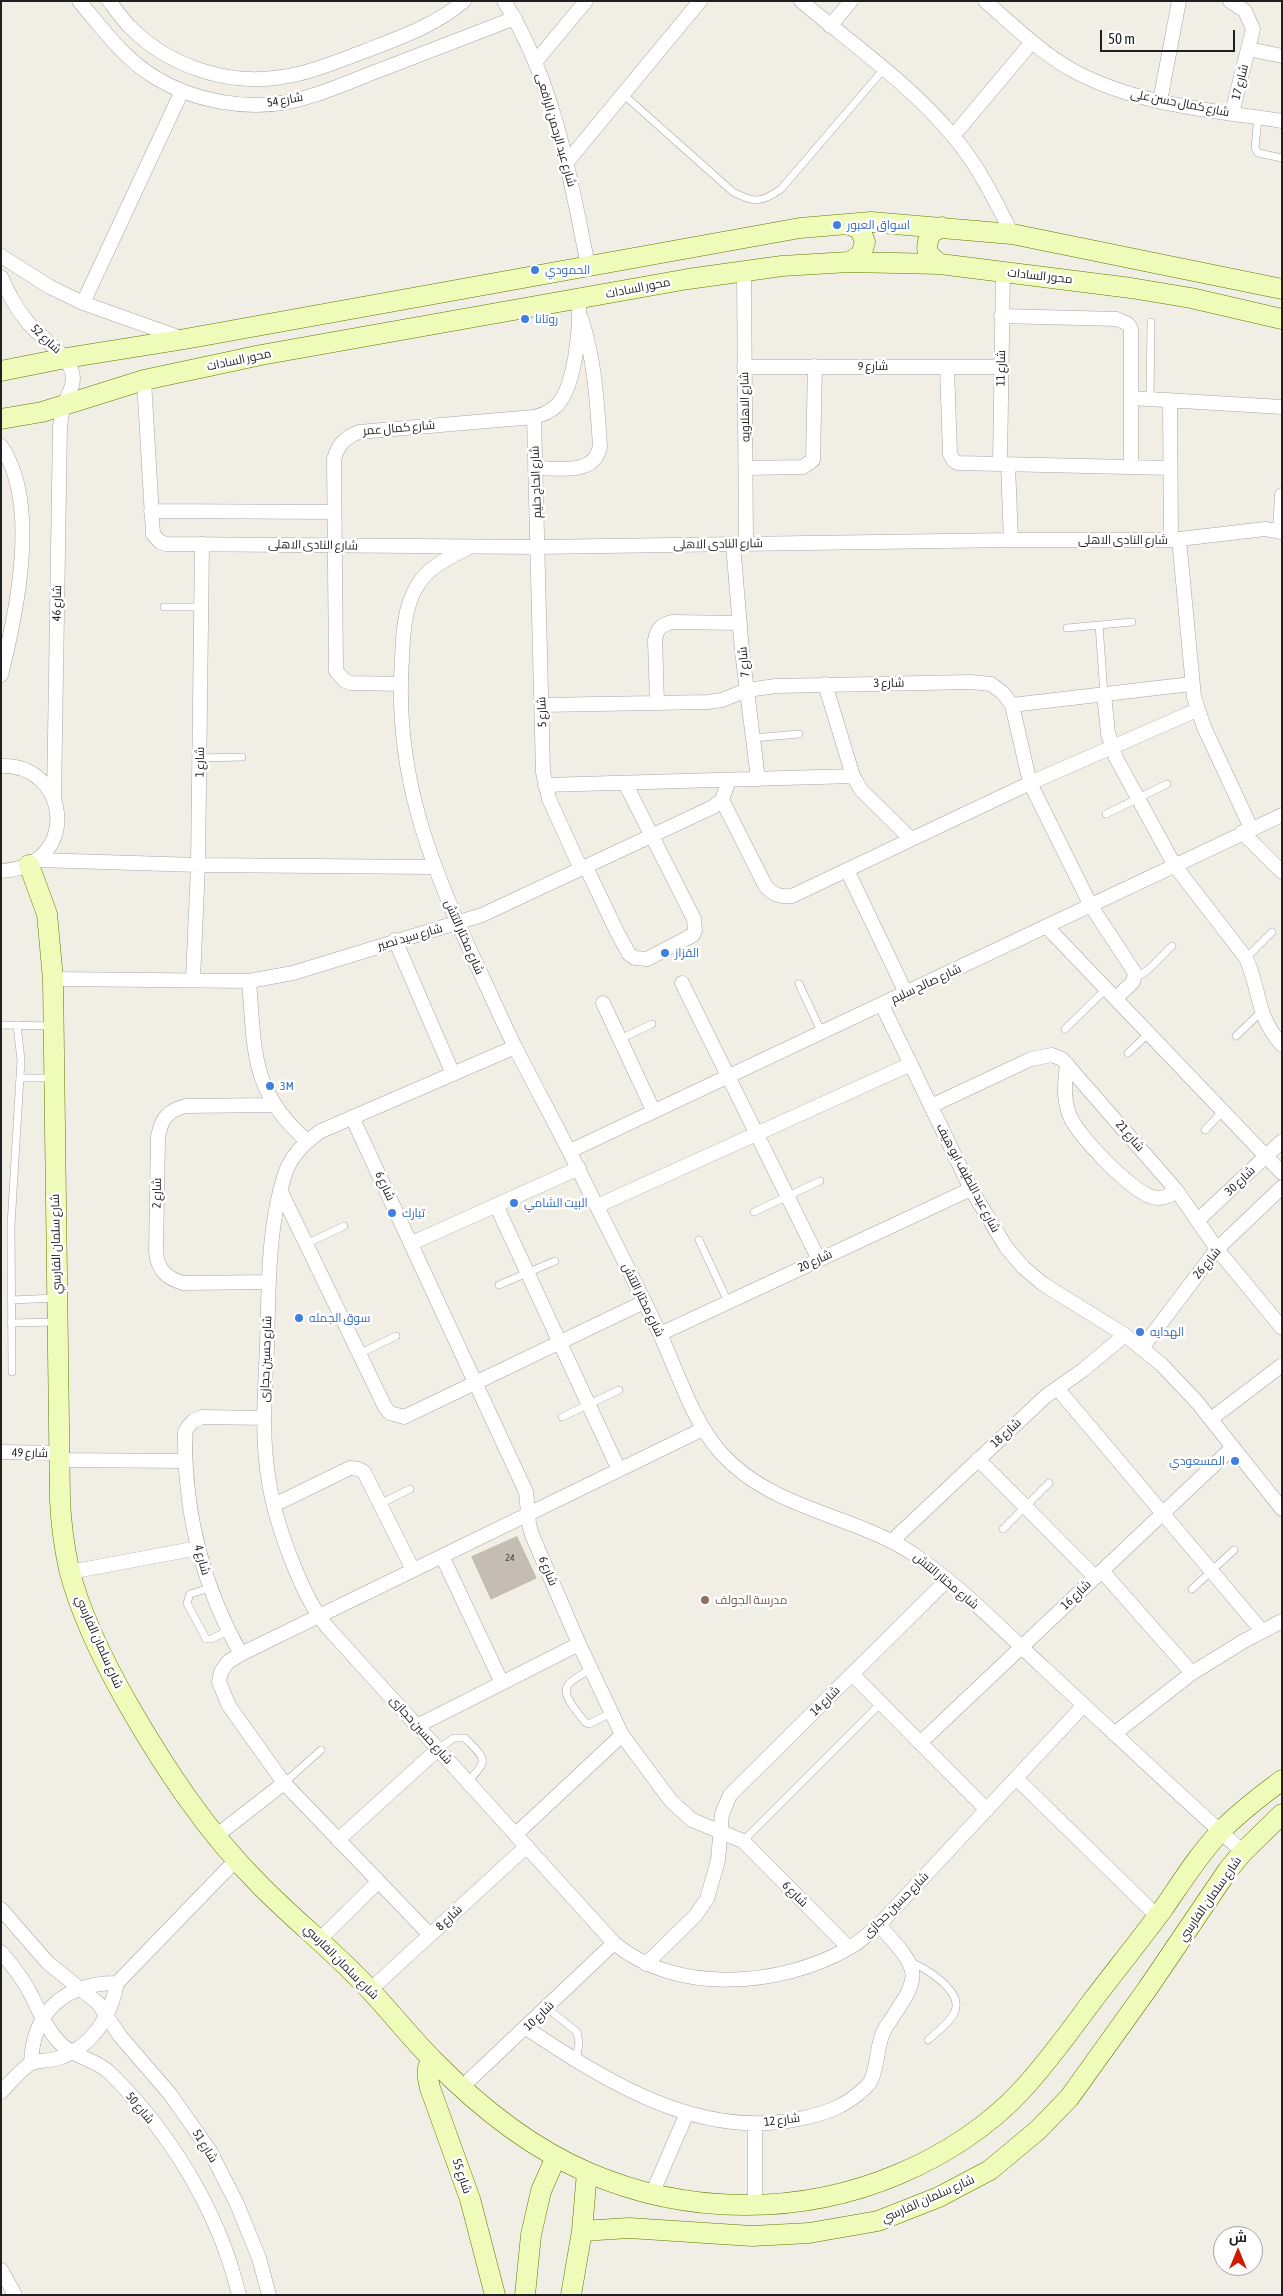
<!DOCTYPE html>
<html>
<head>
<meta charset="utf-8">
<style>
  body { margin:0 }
  #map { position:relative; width:1283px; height:2296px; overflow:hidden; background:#f0eee5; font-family:"Asap Condensed",Cairo,sans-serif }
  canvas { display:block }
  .frame { position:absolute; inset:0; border:2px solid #1f1f1f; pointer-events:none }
  .north { position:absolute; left:1213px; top:2226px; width:50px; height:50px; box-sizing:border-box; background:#fff; border:1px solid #a5a5a5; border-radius:50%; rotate:0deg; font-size:14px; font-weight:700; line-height:20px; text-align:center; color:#1f1f1f }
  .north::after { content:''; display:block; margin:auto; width:18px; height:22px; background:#cf1a00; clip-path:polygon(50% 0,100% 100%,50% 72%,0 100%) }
  .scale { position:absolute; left:1100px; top:30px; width:135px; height:22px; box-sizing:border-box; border:2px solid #1f1f1f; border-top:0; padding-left:6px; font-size:15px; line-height:18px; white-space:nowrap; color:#1f1f1f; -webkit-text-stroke:4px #fff; paint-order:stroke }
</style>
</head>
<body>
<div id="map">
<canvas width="1283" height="2296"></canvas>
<div class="frame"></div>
<div class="north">ش</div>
<div class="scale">50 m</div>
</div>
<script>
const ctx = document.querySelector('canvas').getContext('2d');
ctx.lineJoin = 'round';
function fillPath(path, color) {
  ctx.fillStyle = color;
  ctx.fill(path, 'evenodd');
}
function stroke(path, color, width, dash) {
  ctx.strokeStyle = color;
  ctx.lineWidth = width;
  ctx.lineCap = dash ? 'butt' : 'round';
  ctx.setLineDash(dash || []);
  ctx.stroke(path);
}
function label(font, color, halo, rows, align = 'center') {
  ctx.font = font + ' "Asap Condensed",Cairo,sans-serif';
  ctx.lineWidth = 5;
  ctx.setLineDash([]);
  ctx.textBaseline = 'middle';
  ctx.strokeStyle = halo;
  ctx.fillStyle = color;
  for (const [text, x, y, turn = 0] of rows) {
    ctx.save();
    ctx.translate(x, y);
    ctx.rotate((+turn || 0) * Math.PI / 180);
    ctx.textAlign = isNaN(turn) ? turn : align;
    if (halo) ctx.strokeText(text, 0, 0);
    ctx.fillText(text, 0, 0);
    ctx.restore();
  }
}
const building = new Path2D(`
  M517,1537l19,41 -45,21 -19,-42z`);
const lane = new Path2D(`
  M624,95l109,97c21,11 28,11 48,-3l102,-119
  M1258,117l-3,31 3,5 24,5
  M1150,399l1,-77
  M164,607h37
  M1099,625l5,69
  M1067,628l65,-6
  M753,738l46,-4
  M200,758l42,-1
  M1106,814l61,-30
  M1246,958l26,-26
  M1136,978l13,-9 23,-23
  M799,984l23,49
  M1,1025l50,1
  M1065,1029l41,-40
  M1236,1036l25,-24
  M620,1039l32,-15
  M1128,1053l21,-20
  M20,1078h31
  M1205,1130l18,-19
  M754,1212l66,-31
  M699,1240l29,62
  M306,1244l38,-18
  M499,1285l56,-24
  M11,1300l46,-2
  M11,1323l45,-1
  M359,1354l37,-18
  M12,1372l-1,-147 10,-165 -4,-35
  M562,1417l57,-27
  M380,1504l30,-15
  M1003,1529l46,-46
  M210,1588l-20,6 -3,9 19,36h5l17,-8
  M1192,1589l42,-39
  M590,1669c-6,5 -18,10 -22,16 -8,10 12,30 18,38l3,1 22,-11
  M438,1749l16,-11h11c20,21 25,21 3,43
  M284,1783l37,-33
  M743,1841l138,-138
  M910,1962c15,5 53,29 45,49 -4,11 -18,21 -27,29
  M547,2008l30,24 2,11 -3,18`);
const street = new Path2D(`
  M79,1c24,28 45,58 77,77 38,23 88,32 132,24 34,-7 67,-23 100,-35 42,-16 84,-32 127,-49
  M109,1c7,9 14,19 22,27 38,38 97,58 151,49 28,-4 56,-16 83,-26 34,-13 71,-26 99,-50
  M504,1c50,80 66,174 84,265
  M801,1c51,43 109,83 152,135 25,29 42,64 59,98
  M985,1c28,24 55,51 87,69 64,35 139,40 210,51
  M1230,1l15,10 8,18 -21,84
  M830,26l21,-25
  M1248,49l34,7
  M536,61l50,-60
  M1160,101l19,-100
  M953,136l79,-94
  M567,162l133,-161
  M1,256l49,31 33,16 101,36
  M744,270l2,274
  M1,277c7,15 14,30 25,43 14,19 46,35 47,58 0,12 -7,19 -10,29 -1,6 -2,13 -3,19l-6,374
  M83,303l99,-212
  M1001,316l116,3 11,5 3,5v138
  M744,367h257
  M947,367l3,87 4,7 4,2 212,5
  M144,380l9,154 7,8 6,2 371,3 474,-7h160l94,-11 17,3
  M1131,398l151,9
  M1170,400l1,140
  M534,417l9,355 6,27 32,70
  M1,446c39,57 16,165 0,229
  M1000,464l3,-192
  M1008,465l3,75
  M535,468c24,0 60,8 65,-22 -3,-44 -5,-86 -19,-128
  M746,468l57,-1 10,-7 2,-94
  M151,511l183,1
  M1280,532l2,-37
  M1179,539l15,158 10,30 47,101
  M733,544l9,107 16,128
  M470,547c-20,10 -41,19 -53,39 -13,22 -14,48 -15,73 -8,111 26,200 71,298 15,31 28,62 43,92 24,47 50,94 73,142 24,47 48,95 71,143 18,39 32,86 61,119 53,59 137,61 198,105 43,30 87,75 126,111 66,61 131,123 198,183
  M400,684l-49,-1 -6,-2 -9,-10 -2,-212c4,-14 11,-22 25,-27l175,-15c8,-2 14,-4 21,-10 21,-18 25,-81 24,-107
  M825,684l28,92 8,14 50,49
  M1104,694l4,39 8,25 59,108 71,92c15,33 9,57 36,87
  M657,703l-2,-63c2,-11 6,-15 17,-18l68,1
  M542,705l166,-3 14,-2 25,-10 29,-4 195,-4 20,2 12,9 9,12 18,78 61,123 44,67 -2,9 -17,16
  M1012,705l179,-21
  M1,766c68,-3 82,100 0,105
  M545,785l308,-9
  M722,800l44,87c8,8 14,10 26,9l238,-113 167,-73
  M1242,832l40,40
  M38,860l160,5 235,2
  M586,867l31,65 12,22 6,4 12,1 46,-24 2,-5 -1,-11 -69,-136
  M847,870l59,123
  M1047,927l235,246
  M395,940l58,134
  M53,979l196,2 44,-8 189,-58 231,-108 9,-7 7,-20
  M193,980l5,-115 4,-321
  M249,981c6,70 1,110 58,160
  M682,983l137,277
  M603,1003l50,107
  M882,1005l89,184 35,58 17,20 20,17 82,51 36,29 36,38 85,107
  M515,1047l-194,84c-16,11 -30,24 -36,43 -18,54 -16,116 -18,172 -2,46 -6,91 2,136 6,40 33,116 59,146l286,315c62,52 167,44 235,5 11,-6 20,-15 30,-23l205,-220
  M1067,1064c-2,17 -4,33 2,50 7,20 62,77 83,83 9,3 17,-1 25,-6
  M931,1106l100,-47 21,-4 10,4 115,132 40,58 65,79
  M352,1117l174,375 3,32 3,11 47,109 43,91 49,66 21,19 51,21 106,107
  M570,1151l712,-336
  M281,1192l104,215 5,6 14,4 240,-115
  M496,1205l123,265
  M597,1206l314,-142
  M1198,1220l84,-79
  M412,1243l167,-75
  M269,1282l-86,1c-17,-5 -25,-13 -27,-31l2,-115c3,-18 10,-27 28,-31l87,-1
  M660,1334l311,-145
  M1142,1348l75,-99 65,-62
  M1057,1388l205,243
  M1211,1419l71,-54
  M1,1452l58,1
  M978,1459l117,118
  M59,1460l126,1
  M274,1505l76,-37 8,1 6,3 49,98
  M893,1540l153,-144 37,-26 42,-35
  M442,1556l60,127
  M1102,1571l90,102
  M70,1572l128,-24
  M241,1654c-39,-69 -57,-143 -56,-222 4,-8 8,-12 17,-15l62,1
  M852,1674l135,136
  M417,1726l162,-82
  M1114,1734l78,-61 52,-32 38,-20
  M920,1743l313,-296
  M1016,1778l141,138
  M516,1834l106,-99
  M216,1836l68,-53
  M338,1840l100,-91
  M1,1909l47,54 50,40 22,33 50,58 40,57 27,53 22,54 10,37
  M430,1935l-146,-152 -55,-77 -10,-24 2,-10 7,-10 13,-8 462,-225
  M319,1940l59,-58
  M1,1952c10,12 20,24 27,37 10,18 16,37 31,53 13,15 37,17 51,31 61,60 109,139 129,222
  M646,1964l49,-48 12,-17 11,-39 4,-46 8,-19 217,-215
  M370,1990l157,-144
  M526,2028c80,53 172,112 273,91 28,-6 46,-12 67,-32 13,-12 9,-43 20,-60 36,-54 37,-53 -7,-102
  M31,2063c2,-53 35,-80 86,-80
  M462,2087l152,-144
  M1,2092c7,-7 23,-26 31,-29 8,-3 18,-2 27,-5 34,-12 52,-42 58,-75l119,-123
  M652,2194l35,-81
  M755,2205v-82
  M1,2270l14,25`);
const secondary = new Path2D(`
  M847,224l13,5 5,13 -4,13 -12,7
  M940,264c-14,-10 -16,-15 -9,-31l11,-6
  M1,371l65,-13 119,-19 615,-111 71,-6 141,12 270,55
  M1,419l41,-7 102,-32 117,-25 427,-76 94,-13 67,-4 91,2 191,24 60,10 91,21
  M29,865l18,49 6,65 7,521c1,23 4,46 9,69 12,48 36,95 60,137 37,64 78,126 130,178 35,36 75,67 109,104 22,23 42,49 65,72 44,45 98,88 156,113 98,42 211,43 310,1 45,-19 90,-48 123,-84 26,-28 48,-59 71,-90 23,-30 47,-60 70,-91 18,-26 36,-55 58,-78 18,-19 40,-35 61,-51
  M433,2060c-9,8 -5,18 -3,28l40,111 25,96
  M582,2231l47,-3 123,8 57,-3 69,-12 61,-24 51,-27 48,-40 31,-32 79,-110 80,-118 15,-18 39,-38
  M525,2295l6,-60 10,-44 15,-34
  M571,2295l11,-64 5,-59`);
const markers = [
  [837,225,5,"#3f7fe0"],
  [535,270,5,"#3f7fe0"],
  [525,319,5,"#3f7fe0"],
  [665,953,5,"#3f7fe0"],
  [270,1086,5,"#3f7fe0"],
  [514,1203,5,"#3f7fe0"],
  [392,1213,5,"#3f7fe0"],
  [299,1318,5,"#3f7fe0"],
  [1140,1332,5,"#3f7fe0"],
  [1235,1461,5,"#3f7fe0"],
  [705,1600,5,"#8d6e63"]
];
const numberNames = [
  ["24",510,1558]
];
const streetNames = [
  ["شارع 17",1240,82,-76],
  ["شارع 54",285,100,-10],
  ["شارع كمال حسن على",1180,103,11],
  ["شارع عبد الرحمن الرافعى",556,130,74],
  ["محور السادات",1040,276,6],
  ["محور السادات",638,288,-11],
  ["شارع 52",46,339,43],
  ["محور السادات",239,360,-12],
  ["شارع 9",873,366],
  ["شارع 11",1001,368,-89],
  ["شارع الاهلاويه",745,407,-91],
  ["شارع كمال عمر",399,428,-5],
  ["شارع الحاج حليم",536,482,-92],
  ["شارع النادى الاهلى",1123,540],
  ["شارع النادى الاهلى",718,544,-1],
  ["شارع النادى الاهلى",313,545,1],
  ["شارع 46",57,603,-89],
  ["شارع 7",744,662,-96],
  ["شارع 3",889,683,-1],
  ["شارع 5",542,712,-92],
  ["شارع 1",200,762,-89],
  ["شارع سيد نصير",410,937,-16],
  ["شارع مختار التتش",464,937,66],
  ["شارع صالح سليم",926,984,-25],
  ["شارع 21",1130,1136,49],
  ["شارع عبد اللطيف ابو هيف",968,1178,62],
  ["شارع 30",1240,1181,-44],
  ["شارع 6",385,1186,65],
  ["شارع 2",157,1193,-89],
  ["شارع سلمان الفارسي",56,1244,-91],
  ["شارع 20",815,1261,-25],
  ["شارع 26",1207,1263,-51],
  ["شارع مختار التتش",643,1300,64],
  ["شارع حسين حجازى",266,1359,-88],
  ["شارع 18",1006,1433,-43],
  ["شارع 49",30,1453,1],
  ["شارع 4",202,1560,74],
  ["شارع 6",548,1571,67],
  ["شارع مختار التتش",946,1581,40],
  ["شارع 16",1076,1595,-44],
  ["شارع سلمان الفارسي",99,1642,66],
  ["شارع 14",825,1701,-45],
  ["شارع حسين حجازى",421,1730,48],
  ["شارع 6",795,1894,45],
  ["شارع سلمان الفارسي",1210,1899,-55],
  ["شارع حسين حجازى",896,1905,-45],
  ["شارع 8",449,1918,-43],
  ["شارع سلمان الفارسي",341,1962,45],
  ["شارع 10",539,2016,-44],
  ["شارع 50",140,2108,50],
  ["شارع 12",782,2120,-7],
  ["شارع 51",205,2146,58],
  ["شارع 55",462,2176,71],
  ["شارع سلمان الفارسي",928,2199,-24]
];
const shopNames = [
  ["اسواق العبور",847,225],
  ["الحمودي",545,270],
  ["روتانا",535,319],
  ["القزاز",675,953],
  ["3M",280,1086],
  ["البيت الشامي",524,1203],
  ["تبارك",402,1213],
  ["سوق الجمله",309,1318],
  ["الهدايه",1150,1332],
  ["المسعودي",1225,1461,"right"]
];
const educationNames = [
  ["مدرسة الجولف",715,1600]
];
fillPath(building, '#c5bdb4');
stroke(building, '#c2b7a7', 1);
stroke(lane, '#a6a6a6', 8);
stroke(street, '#a6a6a6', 15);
stroke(secondary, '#5e7a02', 21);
stroke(lane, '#fff', 7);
stroke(street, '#fff', 14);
stroke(secondary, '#effbb8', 20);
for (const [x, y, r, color] of markers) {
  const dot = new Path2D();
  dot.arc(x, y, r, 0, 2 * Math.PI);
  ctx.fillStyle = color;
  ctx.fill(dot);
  stroke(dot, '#fff', 2);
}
label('10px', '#484644', null, numberNames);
label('12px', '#1f1f1f', '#fff', streetNames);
label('12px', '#366cbe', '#fff', shopNames, 'left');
label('12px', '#785e54', '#fff', educationNames, 'left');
</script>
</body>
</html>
